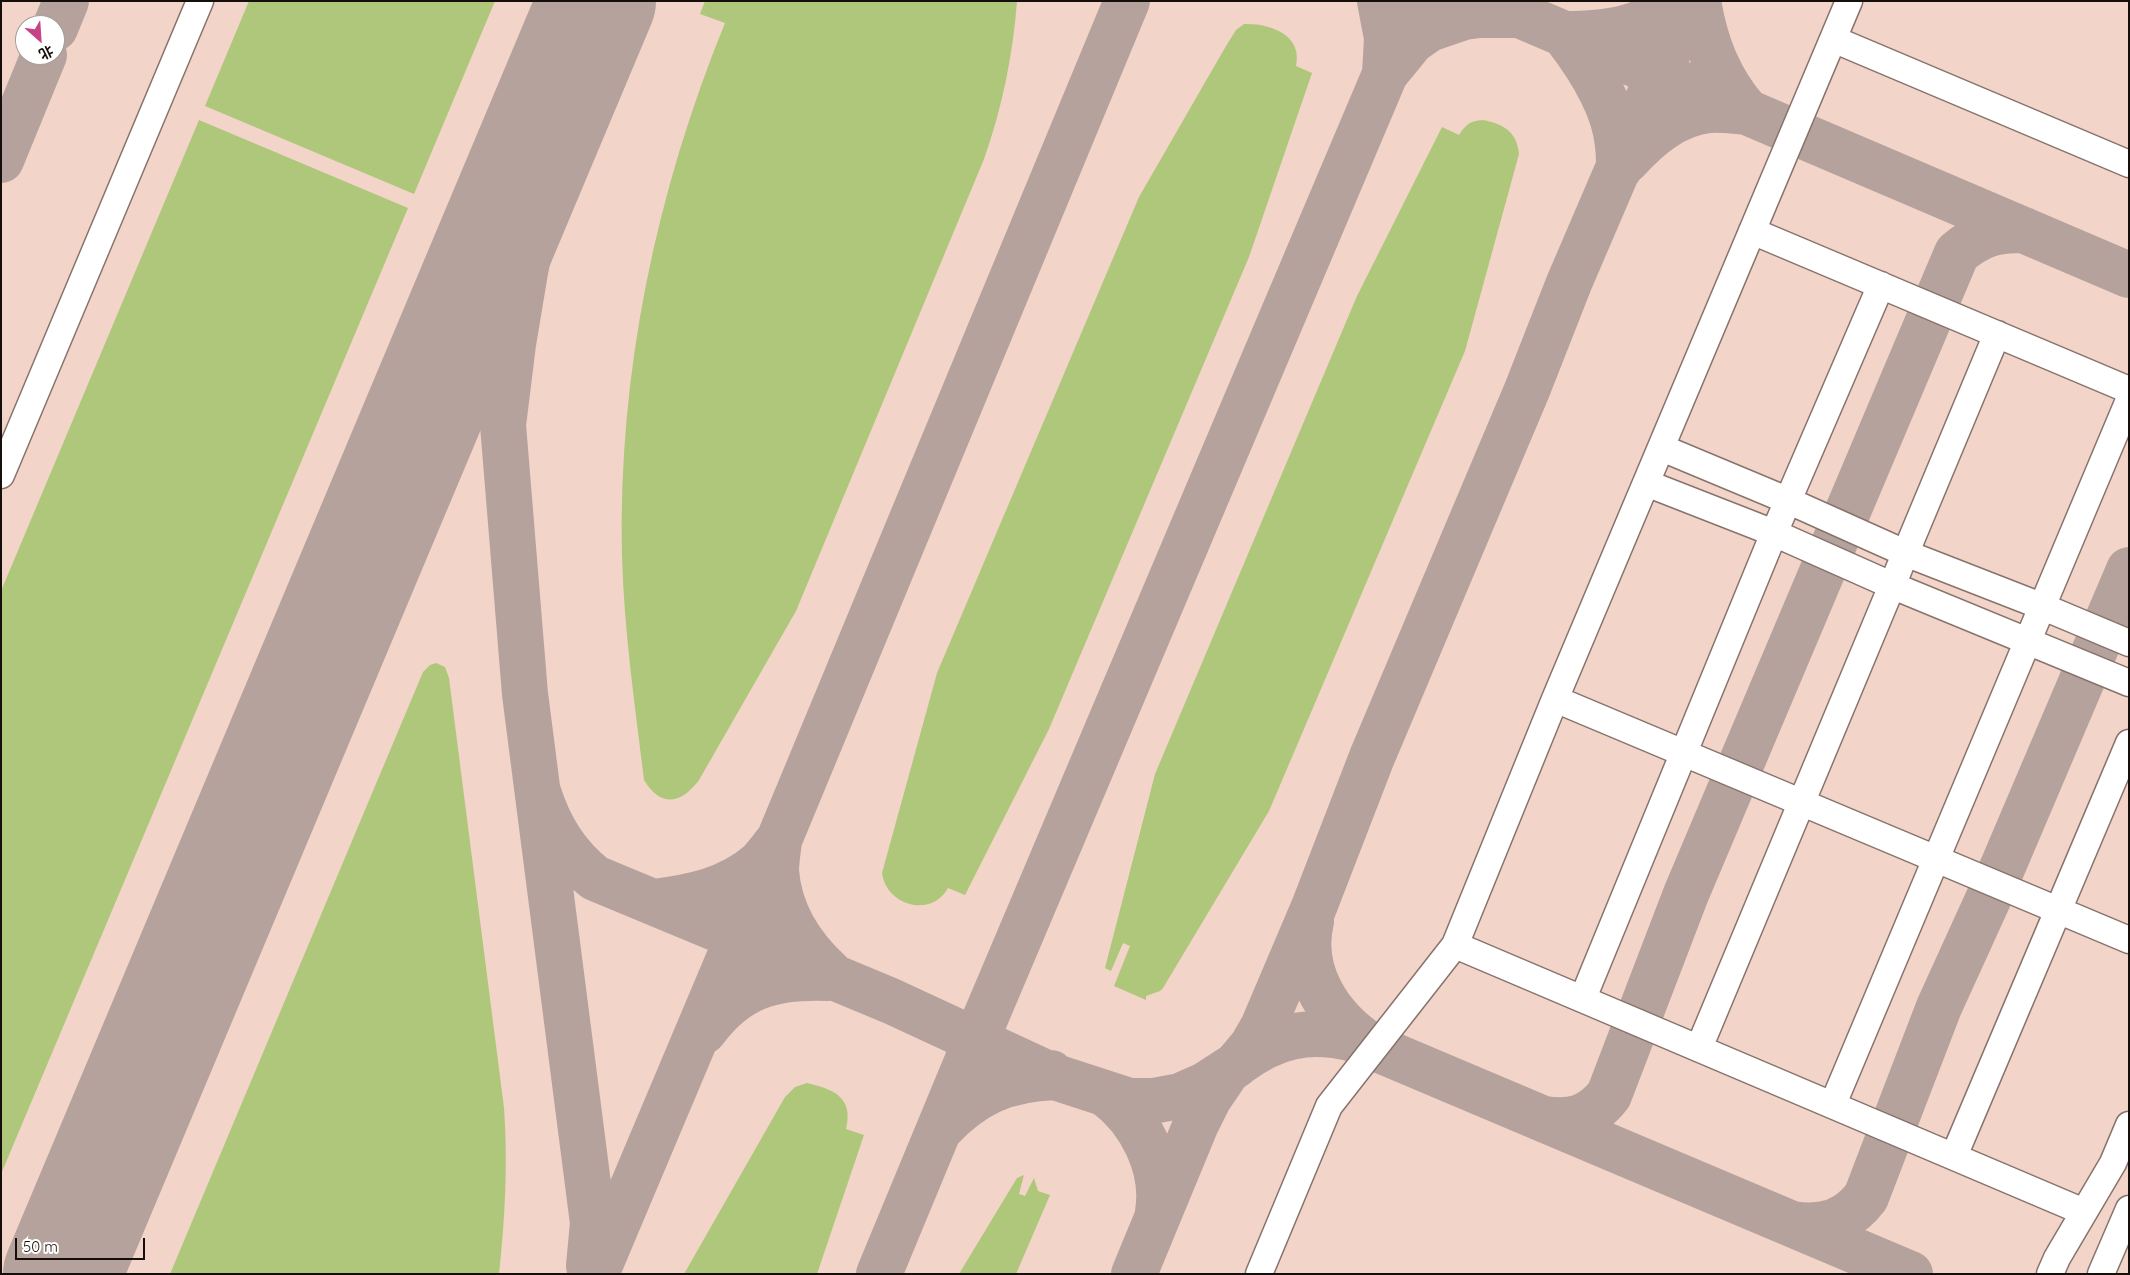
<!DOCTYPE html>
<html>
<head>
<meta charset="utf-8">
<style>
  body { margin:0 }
  #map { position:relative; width:2130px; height:1275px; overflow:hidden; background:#f7e0d8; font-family:Quicksand,"Noto Sans SC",sans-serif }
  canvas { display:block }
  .frame { position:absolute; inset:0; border:2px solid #150e0b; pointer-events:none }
  .north { position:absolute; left:15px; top:15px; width:50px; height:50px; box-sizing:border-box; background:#fff; border:1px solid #a19f9d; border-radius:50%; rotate:154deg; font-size:14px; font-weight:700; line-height:20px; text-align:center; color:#150e0b }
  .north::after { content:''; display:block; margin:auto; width:18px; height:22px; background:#c74286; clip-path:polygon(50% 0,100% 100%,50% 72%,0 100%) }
  .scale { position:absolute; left:15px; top:1238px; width:130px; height:22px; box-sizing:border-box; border:2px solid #150e0b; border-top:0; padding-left:6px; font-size:15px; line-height:18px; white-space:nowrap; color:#150e0b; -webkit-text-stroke:4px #fff; paint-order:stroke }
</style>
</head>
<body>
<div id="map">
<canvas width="2130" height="1275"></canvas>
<div class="frame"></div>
<div class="north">北</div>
<div class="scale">50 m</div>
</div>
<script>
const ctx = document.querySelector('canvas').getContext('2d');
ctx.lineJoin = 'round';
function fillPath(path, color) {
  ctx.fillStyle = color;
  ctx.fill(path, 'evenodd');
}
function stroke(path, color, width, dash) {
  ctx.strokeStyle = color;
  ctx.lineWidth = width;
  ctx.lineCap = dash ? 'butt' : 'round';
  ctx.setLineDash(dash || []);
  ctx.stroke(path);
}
const built = new Path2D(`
  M1,1h2128v1273h-2128zM25,25h30v30h-30z`);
const green = new Path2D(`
  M249,1h246l-81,193 -209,-88z
  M705,1h312c-4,54 -15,107 -33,158l-188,452 -97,169c-18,24 -38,28 -55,0 -9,-75 -20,-149 -22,-224 -4,-183 34,-364 103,-533l-25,-9z
  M1244,24c26,-1 59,11 52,42l16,7 -63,184 -200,472 -84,166 -17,-7c-17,31 -62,17 -66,-15l55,-200 202,-476 87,-151 10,-16z
  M199,120l209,88 -407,966v-583z
  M1483,120c21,4 34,12 36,34l-54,197 -196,460 -106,177 -3,3 -14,5v4l-32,-14 16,-40 -7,-3 -12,28 -6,-3 50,-194 202,-478 85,-169 17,8c7,-11 11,-14 24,-15z
  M436,663l9,4 4,11 55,430c4,55 1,111 -5,166h-329l253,-602 7,-7z
  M807,1083c26,6 47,14 39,46l18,6 -47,139h-133l101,-177 10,-10z
  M1024,1175l-5,19 6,2 9,-18 4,13 12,4 -34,79h-57l58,-96z`);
const taxiway = new Path2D(`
  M1380,1l7,37 -2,36 27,-33 17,-12 35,-12 15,-2h40
  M1487,1l642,274
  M55,28l11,-27
  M568,64l-28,128 -15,80 -12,72 -10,81 22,269 68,529 -4,43
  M1,160l43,-105
  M1626,161c22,-24 48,-47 83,-51 12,-1 26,1 38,2 -28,-32 -42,-68 -49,-111
  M1619,169c0,-8 0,-16 -1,-23 -3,-40 -30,-81 -54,-112 46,0 78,-5 116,-33
  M538,792c11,35 28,63 57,86l296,123 164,76 74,24h24l27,-5 25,-11 31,-20 16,-19 11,-19 51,-120 58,-150 155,-367 42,-107 121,-282
  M654,902c38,-5 75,-12 105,-38 7,-7 13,-16 20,-24 -1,10 -3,21 -3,31 3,41 25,76 55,103
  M1311,921c-12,51 18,97 59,124
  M704,1031c33,-45 69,-55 124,-53
  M1238,1063c37,-28 71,-35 116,-24l556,235
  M1106,1094c35,26 59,74 52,118
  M1544,1119c28,4 47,-1 65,-24l77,-201 271,-641c23,-19 37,-23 67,-23
  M940,1129c34,-36 65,-50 115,-52l-4,-4
  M1792,1224c31,5 55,-2 74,-27l73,-190 61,-134 129,-303
  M596,1274l183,-434 348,-839
  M879,1274l97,-234 440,-1039
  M1134,1274l62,-150 13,-26 17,-25`);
const runway = new Path2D(`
  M62,1274l535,-1273`);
const minor = new Path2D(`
  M1833,39l296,125
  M1752,231l377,159
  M1662,448l127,53 116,52 136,53 88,37
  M1,475l199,-474
  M1646,483l128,50 117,52 238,98
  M1555,699l574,241
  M1455,945l629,267
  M1583,998l191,-465 107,-248
  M1699,1048l298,-714
  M1833,1104l296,-704
  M1954,1156l175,-413
  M1259,1274l70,-168 126,-161 100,-246 294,-698
  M2050,1274l7,-16 56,-95 16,-38
  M2101,1274l28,-65`);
fillPath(built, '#f2d4c8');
fillPath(green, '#afc77b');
stroke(taxiway, '#b5a29c', 46);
stroke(runway, '#b5a29c', 118);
stroke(minor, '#87736c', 29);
stroke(minor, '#fff', 26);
</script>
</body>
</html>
